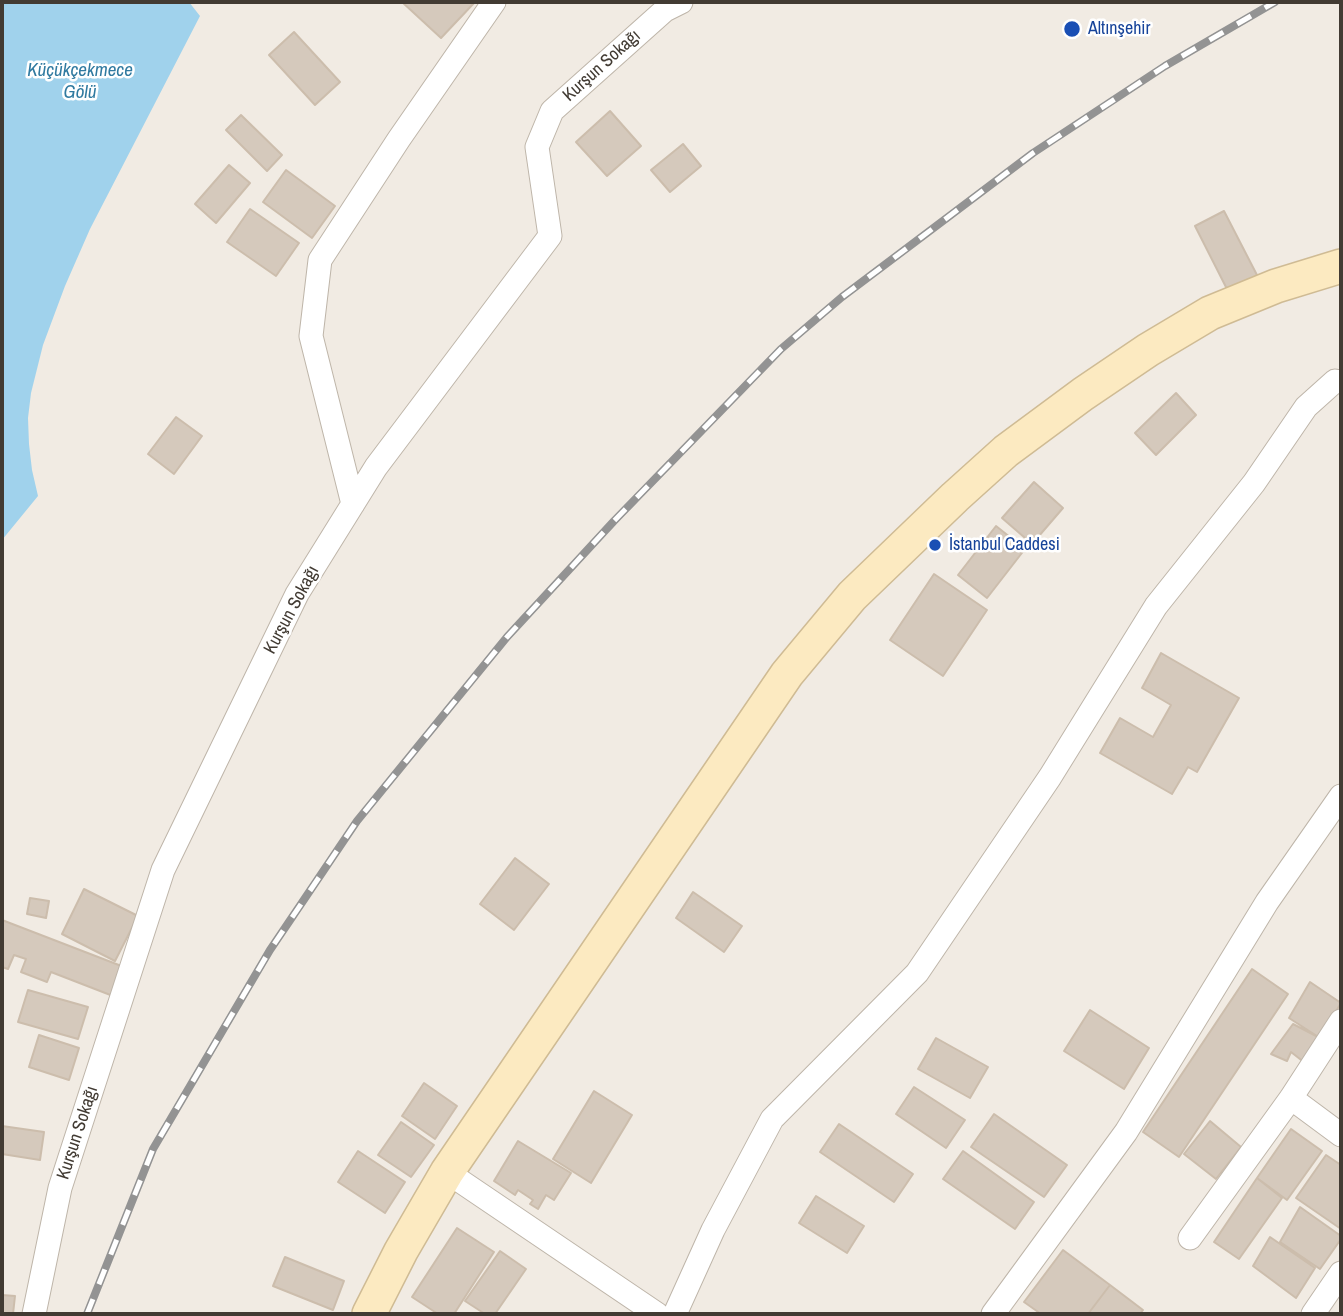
<!DOCTYPE html>
<html>
<head>
<meta charset="utf-8">
<style>
  body { margin:0 }
  #map { position:relative; width:1343px; height:1316px; overflow:hidden; background:#f1ebe3; font-family:"Archivo Narrow",sans-serif }
  canvas { display:block }
  .frame { position:absolute; inset:0; border:4px solid #423b33; pointer-events:none }
</style>
</head>
<body>
<div id="map">
<canvas width="1343" height="1316"></canvas>
<div class="frame"></div>
</div>
<script>
const ctx = document.querySelector('canvas').getContext('2d');
ctx.lineJoin = 'round';
function fillPath(path, color) {
  ctx.fillStyle = color;
  ctx.fill(path, 'evenodd');
}
function stroke(path, color, width, dash) {
  ctx.strokeStyle = color;
  ctx.lineWidth = width;
  ctx.lineCap = dash ? 'butt' : 'round';
  ctx.setLineDash(dash || []);
  ctx.stroke(path);
}
function label(font, color, halo, rows, align = 'center') {
  ctx.font = font + ' "Archivo Narrow",sans-serif';
  ctx.lineWidth = 5;
  ctx.setLineDash([]);
  ctx.textBaseline = 'middle';
  ctx.strokeStyle = halo;
  ctx.fillStyle = color;
  for (const [text, x, y, turn = 0] of rows) {
    ctx.save();
    ctx.translate(x, y);
    ctx.rotate((+turn || 0) * Math.PI / 180);
    ctx.textAlign = isNaN(turn) ? turn : align;
    if (halo) ctx.strokeText(text, 0, 0);
    ctx.fillText(text, 0, 0);
    ctx.restore();
  }
}
const water = new Path2D(`
  M2,2h187l11,14 -110,213 -25,57 -22,59 -12,48 -3,25 1,26 3,26 6,26 -36,44z`);
const building = new Path2D(`
  M402,2h73l-34,36z
  M294,32l46,50 -25,23 -46,-50z
  M610,111l31,35 -34,30 -31,-34z
  M241,115l41,40 -15,16 -41,-41z
  M683,144l18,22 -31,26 -19,-22z
  M229,165l21,18 -34,40 -21,-19z
  M286,170l49,36 -23,32 -49,-36z
  M250,209l49,34 -23,33 -49,-34z
  M1224,211l34,66 -29,16 -34,-67z
  M1176,393l20,22 -40,40 -21,-22z
  M176,417l26,19 -28,38 -26,-20z
  M1034,482l29,26 -31,36 -30,-26z
  M996,526l29,23 -38,49 -29,-23z
  M934,574l53,36 -44,66 -53,-36z
  M1161,653l78,45 -42,74 -9,-5 -16,27 -72,-41 20,-35 33,19 18,-32 -29,-17z
  M515,858l34,26 -35,46 -34,-26z
  M84,889l54,27 -23,45 -53,-27z
  M693,892l49,34 -18,26 -48,-34z
  M30,898l19,3 -3,17 -19,-4z
  M2,920l122,47 -11,29 -62,-24 -4,10 -26,-10 5,-13 -12,-4 -6,14 -6,-2z
  M1252,969l36,25 -109,163 -36,-25z
  M1310,982l31,21 -21,35 -31,-20z
  M28,990l60,17 -10,32 -60,-17z
  M1090,1010l59,38 -25,41 -60,-38z
  M1293,1024l27,14 -15,25 -14,-11 -4,9 -16,-7z
  M39,1035l40,13 -10,32 -40,-13z
  M936,1038l52,29 -18,31 -52,-29z
  M424,1083l33,23 -22,33 -33,-23z
  M914,1087l51,33 -19,28 -50,-34z
  M594,1091l38,24 -41,68 -38,-24z
  M994,1114l73,51 -23,32 -73,-50z
  M1210,1121l31,26 -25,32 -32,-25z
  M401,1122l33,23 -23,32 -33,-22z
  M839,1124l74,50 -19,28 -74,-50z
  M2,1126l42,6 -4,28 -38,-6z
  M1291,1129l31,22 -35,49 -30,-22z
  M518,1141l53,32 -17,27 -8,-5 -8,14 -8,-5 3,-4 -15,-10 -3,5 -21,-14z
  M358,1151l47,31 -20,31 -47,-31z
  M963,1151l71,51 -19,27 -72,-50z
  M1326,1155l15,10v64l-45,-31z
  M1257,1178l25,20 -43,61 -25,-17z
  M816,1196l48,30 -17,27 -48,-30z
  M1300,1207l41,29v3l-21,30 -40,-27z
  M457,1228l37,24 -40,62h-16l-26,-17z
  M1270,1237l45,31 -19,30 -43,-32z
  M1063,1250l47,35 -22,29h-47l-17,-12z
  M500,1251l26,18 -31,45h-10l-20,-13z
  M285,1257l59,24 -11,29 -60,-24z
  M1110,1285l33,25 -3,4h-52z
  M2,1295l13,1 -2,18h-11z`);
const street = new Path2D(`
  M353,504l-42,-168 9,-76 79,-121 95,-137
  M1291,1098l50,37
  M447,1172l210,142
  M1190,1238l101,-140 50,-77
  M34,1314l26,-126 103,-318 134,-276 79,-127 174,-231 -13,-89 15,-36 113,-101 16,-8
  M675,1314l38,-84 59,-111 145,-146 133,-196 106,-171 98,-123 52,-76 29,-26 6,1
  M993,1314l133,-182 141,-230 74,-106
  M1313,1314l28,-41`);
const secondary = new Path2D(`
  M369,1314l32,-63 46,-79 340,-498 65,-78 103,-99 51,-46 77,-57 65,-44 62,-37 66,-27 65,-20`);
const rail = new Path2D(`
  M87,1314l66,-165 117,-199 87,-129 150,-184 107,-116 167,-172 61,-52 191,-144 132,-87 110,-64`);
const markers = [
  [1072,29,9,"#1a4fb4"],
  [935,545,7,"#1a4fb4"]
];
const transitNames = [
  ["Altınşehir",1088,29],
  ["İstanbul Caddesi",949,545]
];
const streetNames = [
  ["Kurşun Sokağı",602,66,-42],
  ["Kurşun Sokağı",292,610,-62],
  ["Kurşun Sokağı",78,1133,-72]
];
const waterNames = [
  ["Küçükçekmece",80,71],
  ["Gölü",80,93]
];
fillPath(water, '#a0d2ec');
fillPath(building, '#d5c9bc');
stroke(building, '#ccbdac', 2);
stroke(street, '#beb5a9', 25);
stroke(secondary, '#cfbb94', 36);
stroke(street, '#fff', 23);
stroke(secondary, '#fceac1', 33);
stroke(rail, '#939393', 8);
stroke(rail, '#fff', 5, [16]);
for (const [x, y, r, color] of markers) {
  const dot = new Path2D();
  dot.arc(x, y, r, 0, 2 * Math.PI);
  ctx.fillStyle = color;
  ctx.fill(dot);
  stroke(dot, '#fff', 2.5);
}
label('18px', '#164399', '#fff', transitNames, 'left');
label('18px', '#423b33', '#fff', streetNames);
label('italic 19px', '#307aa0', '#fff', waterNames);
</script>
</body>
</html>
